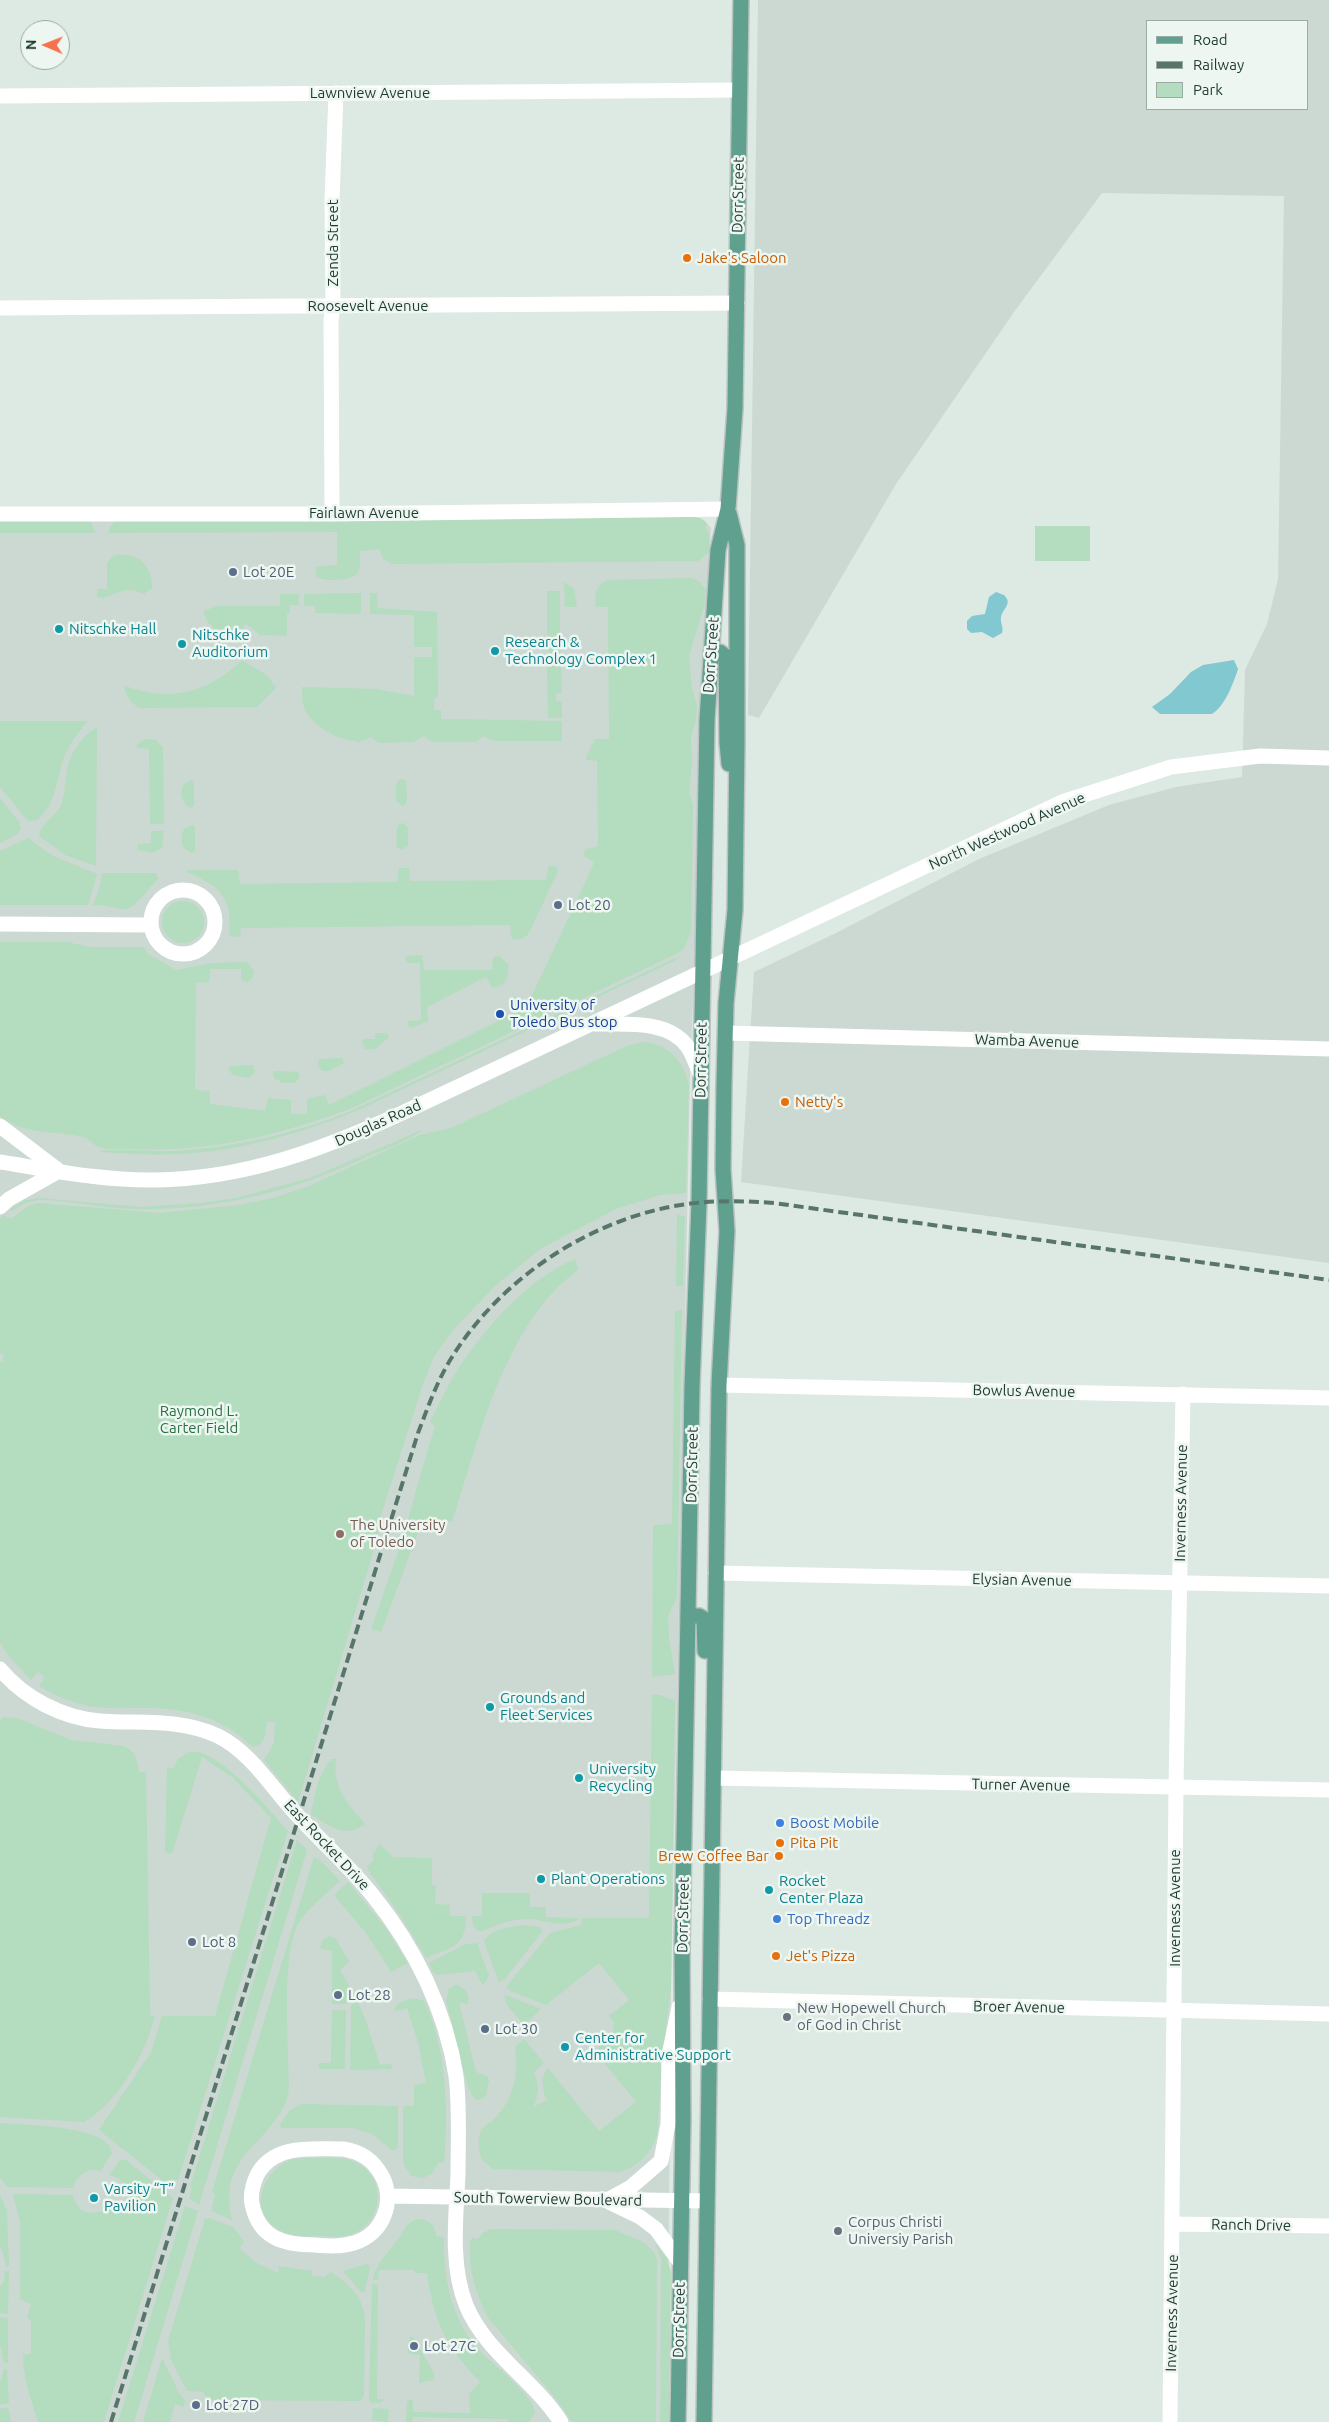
<!DOCTYPE html>
<html>
<head>
<meta charset="utf-8">
<style>
  body { margin:0 }
  #map { position:relative; width:1329px; height:2422px; overflow:hidden; background:#dde9e3; font-family:Ubuntu,sans-serif }
  canvas { display:block }
  .legend { position:absolute; left:1146px; top:20px; width:162px; height:90px; box-sizing:border-box; background:#edf6f1; border:1px solid #9aaaa4; margin:0; padding:6px 9px; list-style:none; font-size:15px; color:#1e3931 }
  .legend li { display:flex; align-items:center; gap:10px; height:25px }
  .legend b { width:25px; border:1px solid #9aaaa4 }
  .north { position:absolute; left:20px; top:20px; width:50px; height:50px; box-sizing:border-box; background:#edf6f1; border:1px solid #9aaaa4; border-radius:50%; rotate:271deg; font-size:14px; font-weight:700; line-height:20px; text-align:center; color:#1e3931 }
  .north::after { content:''; display:block; margin:auto; width:18px; height:22px; background:#f6724e; clip-path:polygon(50% 0,100% 100%,50% 72%,0 100%) }
</style>
</head>
<body>
<div id="map">
<canvas width="1329" height="2422"></canvas>
<ul class="legend">
<li><b style="height:6px;background:#60a08e"></b>Road</li>
<li><b style="height:6px;background:#58756c"></b>Railway</li>
<li><b style="height:14px;background:#b4dcbe"></b>Park</li>
</ul>
<div class="north">N</div>
</div>
<script>
const ctx = document.querySelector('canvas').getContext('2d');
ctx.lineJoin = 'round';
function fillPath(path, color) {
  ctx.fillStyle = color;
  ctx.fill(path, 'evenodd');
}
function stroke(path, color, width, dash) {
  ctx.strokeStyle = color;
  ctx.lineWidth = width;
  ctx.lineCap = dash ? 'butt' : 'round';
  ctx.setLineDash(dash || []);
  ctx.stroke(path);
}
function label(font, color, halo, rows, align = 'center') {
  ctx.font = font + ' Ubuntu,sans-serif';
  ctx.lineWidth = 5;
  ctx.setLineDash([]);
  ctx.textBaseline = 'middle';
  ctx.strokeStyle = halo;
  ctx.fillStyle = color;
  for (const [text, x, y, turn = 0] of rows) {
    ctx.save();
    ctx.translate(x, y);
    ctx.rotate((+turn || 0) * Math.PI / 180);
    ctx.textAlign = isNaN(turn) ? turn : align;
    if (halo) ctx.strokeText(text, 0, 0);
    ctx.fillText(text, 0, 0);
    ctx.restore();
  }
}
const built = new Path2D(`
  M758,0h571v1263l-588,-81 13,-210 80,-38 145,-75 130,-54 67,-18 66,-10 3,-107 22,-46 11,-45 6,-383 -182,-3 -88,119 -118,172 -137,234 -11,-3zM1148,21h160v88h-160z
  M0,513l694,4 10,3 7,8 -21,551 -19,910 -4,433h-667z`);
const green = new Path2D(`
  M688,516l12,2 8,6 -3,3 4,7v18l-11,9 -306,3 -9,-5 -4,-10 -19,2c0,6 1,18 -3,23 -7,7 -35,8 -41,2v-9l21,-2v-33l-229,1 2,-6 5,-6z
  M0,519l90,2 5,12h-95z
  M1035,526h55v35h-55z
  M114,555c24,-3 38,10 38,33l-7,5v2c-25,-14 -33,7 -48,2v-8h10v-26z
  M692,578l7,3 7,9 -2,17 -15,49 3,33 5,16 -1,14 -5,18 1,25 -3,31 4,11 -2,126 -5,15 -6,7 -328,156c-69,26 -144,45 -219,41 -10,-1 -24,1 -34,-2 -6,-2 -10,-8 -16,-10 -29,-7 -58,-1 -83,-21v-174h67l23,5h54l4,7 28,16 36,-7 36,-1 6,10 -2,7 -5,3 -6,-2v-11h-31l-1,13 -13,1 -1,107 15,1v13l55,7 3,-13 23,2v14h16v-15l18,-4 4,10 189,-94 -6,-11 3,-4 13,8 64,-136 2,-6 -10,-6 1,-7 12,-2 1,-6 -1,-80 -10,-1 -1,-3 9,-18h14l-1,-132h-12c-1,-13 -1,-23 13,-27z
  M564,582l10,7 3,18h-12z
  M547,591h13v62h-9l-4,-3z
  M361,593v21l-46,-1v-7h-11v-12z
  M370,593h7l1,15 59,4 1,84 -4,4v10h7v9l121,2v20h-69l-9,-5 -8,6h-44l-9,-6 -10,6 -34,1 -8,-6 -14,6v-2c-18,0 -43,-14 -52,-31 -3,-7 -3,-15 -3,-23l74,2 38,7v-39h18v-10h-18v-32l-44,-1z
  M280,594h19v11h-9v8l-3,1v22l-27,-1 -14,-11 -13,15 -12,-10h-6l-8,-8 -4,-10 15,-5h62z
  M242,660l25,15 9,13 -19,19 -118,1c-8,-5 -14,-14 -15,-23 43,19 86,7 118,-25z
  M551,665h10l1,28h-6v8h6v17h-14l-1,-50z
  M0,721h88c-10,11 -20,25 -25,39 -7,22 -7,44 -26,60l-9,1 -28,-34z
  M97,727l-1,139 -31,-11 -26,-19c1,-12 17,-20 22,-31 4,-11 4,-23 6,-35 3,-18 15,-34 30,-43z
  M145,739l11,1 7,7 1,77h-14l-1,-75 -11,-1 -2,-2z
  M400,779l6,1 1,22 -4,4 -7,-5v-17z
  M192,780l2,3v23l-3,2c-12,-6 -14,-24 1,-28z
  M0,798l19,24 2,7 -5,6 -16,8z
  M403,823l5,5v18l-7,4 -5,-4 1,-18 2,-4z
  M193,825l2,3v23l-3,2c-11,-4 -13,-14 -8,-24z
  M151,831h13l-2,17 -9,5 -14,-3 -2,-3 1,-3 13,-1z
  M28,838l25,18 44,18 -9,31h-88v-54z
  M549,866h7l2,5 -29,62c-5,6 -13,9 -18,4l-1,-12 -269,3 -1,9 -9,-1 -2,-2c4,-38 -10,-48 -42,-62v-2h51l2,14 157,-2 2,-14h10l1,13 136,-1z
  M102,873h54l2,5c-2,5 -7,7 -10,12 -27,32 -22,15 -55,15l6,-16z
  M162 922a21 21 0 1 1 42 0a21 21 0 1 1-42 0Z
  M422,955l2,15h68l1,-13 6,-1 9,8c2,11 -3,25 -16,23l-6,-10 -59,30 1,14 -17,7 -4,-3 1,-4 13,-1 -1,-57h-12l-3,-4 2,-3z
  M682,955l-10,7 -313,148c-69,28 -143,48 -218,44 -13,-1 -29,0 -42,-3 24,-3 49,1 73,0 62,-3 122,-17 179,-40z
  M375,1033h12l2,4 -14,12h-10l-3,-7 2,-3h11z
  M644,1042c26,3 39,19 45,43l-3,108 -26,2 -44,14 -76,40 -46,38 -42,44 -18,26 -10,24 -42,131 -7,34 -77,256 -34,-42 10,-17 1,-21h-8c-1,11 -1,22 -14,25 -31,-30 -69,-40 -112,-39 -17,0 -36,1 -53,-2 -18,-4 -34,-11 -49,-20l6,-9 -7,-5 -7,8 -23,-25 -8,-13v-280l3,-1v-7h-3v-135l3,-4 8,4 14,-11 12,-5 123,10 78,-8 35,-7 36,-12 111,-51 31,-7 178,-83z
  M342,1058l2,5 -15,8h-6l-5,-5 1,-7z
  M253,1065l2,8 -7,5 -15,-3 -5,-5 3,-4z
  M275,1071l23,1 2,5 -5,6h-12l-9,-5 -1,-5z
  M422,1130c-14,12 -41,20 -58,28 -72,34 -151,53 -231,51 -32,-1 -63,-9 -94,-9l-14,3 -13,8 -2,-2 15,-9 15,-2 101,9 60,-4 35,-5 74,-20z
  M677,1215l8,1 -2,70h-7z
  M575,1259l3,11c-74,53 -99,170 -126,252h-30l-41,110 -10,-3 30,-85 29,-102 5,-15 -5,-5c9,-16 16,-35 27,-51 28,-43 69,-91 118,-112z
  M682,1310l-5,287 -9,19 1,23 6,35 -23,3 1,-152 19,-1 3,-213z
  M652,1695h8l15,6 -4,287 -9,72 -5,76c-7,19 -19,30 -37,36l-127,-3 -11,-9c-3,-8 -5,-19 -2,-27 2,-7 12,-11 16,-16 18,-19 23,-45 19,-70l9,-8 20,24 -10,9c5,12 6,23 -1,35l14,-7c-5,-10 -7,-24 1,-32l51,63 37,-29 -38,-47 3,-21 11,1 2,-12 -5,-7 20,-16 -30,-37 -53,42 -36,-14 -4,-4 44,-54 31,-8 1,-7h67z
  M4,1717l13,1 54,22 52,6c12,4 14,14 16,26h7l4,243 5,1c-9,37 -37,87 -71,106l-84,-5v-397z
  M189,1752c28,-6 81,59 99,79l-110,349 -3,-1 -3,9 -73,-58 52,-78 11,-36h53l56,-198 -39,-41 -30,-20 -30,97 -7,-2 2,-85 6,2 5,-10z
  M332,1759h4c-4,27 11,45 29,65 -20,15 -36,2 -54,-10 4,-19 7,-41 21,-55z
  M297,1840l10,10 -108,355 -10,-7 3,-10 -2,-1z
  M380,1844l13,13 39,1v27h4l-1,19 15,1v11h16c0,32 -15,31 -40,42l-24,-40 -32,-45 -3,-7 6,-5v-7z
  M314,1857l5,2 21,22c-13,12 -30,25 -40,40 -18,26 -12,103 -12,136 0,13 3,33 -2,45 -23,48 -68,54 -54,118l-21,-9 4,-16 -3,-3z
  M348,1882l37,45 23,36 -17,9 -25,-39 -32,-38z
  M482,1893h48v14h16v10l32,1v2c-17,8 -31,1 -48,-1 -15,-1 -33,5 -47,12h-5l-5,-5 -1,-10h10z
  M522,1925l18,2 2,5 -38,48 -5,2 -15,-41c6,-12 27,-14 38,-16z
  M329,1936l7,3 13,23 -9,8 13,23 -6,6 -1,5h-14v-53l-12,-3 2,-7z
  M477,1943l12,33 -6,9 -8,-14 -37,4 -5,-3 -4,-9 37,-19z
  M456,1985c9,1 14,10 12,19l-9,-2 17,70 11,4 2,4 -3,16 -7,4 -4,-1 -7,-11 -22,-87 3,-13z
  M504,1995h2l35,14 -17,16 -17,-20z
  M356,1998l10,23 14,44 11,-1 1,5 -42,1 1,-64z
  M412,1998l10,2c6,5 7,13 10,20 15,45 16,95 12,143l-6,-1 -5,11 -10,5 -12,-2 -8,-13v-57h11v-21l12,-2 -8,-41 -11,-34 -11,3 -2,-2 3,-5z
  M332,2010h14l-1,59h-25l-2,-3 2,-3h11z
  M301,2104l97,2v42l-5,3 -21,-17 -19,-6h-72l-1,-4 10,-14z
  M0,2123c21,2 111,2 112,30l-11,18c-13,-4 -25,4 -28,17l-66,-1 -7,-9z
  M293,2159c15,-1 47,-3 60,2 31,13 33,52 6,70 -11,7 -24,6 -37,5 -13,0 -28,2 -41,-5 -34,-18 -21,-60 12,-72z
  M120,2160h6l47,38 -66,214 -3,10h-66c-7,-23 -15,-44 -15,-68h8v-34l-4,-3 4,-13 -11,-5v-76l-7,-29 60,1c5,20 17,20 33,15 6,-2 10,-1 16,-4 16,-13 1,-28 -13,-31z
  M0,2195l7,16 2,55 -3,1 -3,-15 -3,-4z
  M185,2206l13,5 -64,211h-16z
  M210,2218l24,10 10,14 -4,5 1,3 14,12 23,11 1,-7 33,5v5l13,1 5,-5c18,10 34,26 35,47l-1,77 -4,5 -152,-1 -5,-8 -16,-1 -16,-31 -3,-19 37,-122z
  M417,2219c11,0 19,6 19,17l8,1c-1,37 6,75 28,105 13,17 63,54 63,70l-6,10h-21l-1,-3 -94,-2 -1,5h-6l1,-20 3,-3 3,3v10l57,1 -1,-19 11,-12c-34,-36 -46,-60 -53,-109h-12l-1,-3h-35l-1,10h-5c3,-17 13,-25 23,-38 7,-9 9,-19 21,-23z
  M491,2229l124,1 28,12 11,10 3,8 -1,162h-84l-19,-27 -64,-76c-13,-24 -21,-49 -19,-77l2,-4 6,1 5,-6z
  M655,2243l12,16 4,13 -2,150h-9l1,-163z
  M366,2264l3,1 1,3 -5,23 -3,2 -19,-22z
  M5,2271h4l-1,43 -8,-1v-27l4,-5z
  M372,2284l6,1 -1,114h9l-6,4h-8l-3,-3z
  M0,2317l8,1v45h-4l-4,-19z
  M410,2337l4,1 21,37 -2,5 -14,3 1,-28 -12,-2z
  M162,2358l17,35 6,7 -1,7 -9,-3 -5,18h-27z
  M4,2369h3l2,34 -9,2v-23z
  M8,2407l3,15h-11v-13z
  M373,2408l16,1 -1,13 -16,-2z`);
const water = new Path2D(`
  M996,592l8,3c9,9 -1,13 -3,22 -1,6 3,10 1,16l-9,5 -11,-6 -11,1 -4,-4v-8l5,-5 13,-2 4,-17z
  M1234,660l4,9c-5,15 -13,37 -26,45h-52l-8,-7 18,-13 21,-22 12,-7z`);
const minor = new Path2D(`
  M0,96l739,-6
  M0,308l737,-5
  M0,514h332l396,-5
  M332,514l-1,-194 2,-14 -1,-106 4,-107
  M151 922a32 32 0 1 1 64 0a32 32 0 1 1-64 0Z
  M0,924l150,1
  M595,1024c29,1 72,-5 92,22 6,8 9,19 13,28
  M726,1033l603,16
  M0,1126l58,44
  M0,1162c51,8 103,19 155,18 88,-1 166,-30 245,-66l662,-312 109,-35 89,-11 69,2
  M0,1207l9,-8 50,-28
  M719,1385l610,13
  M716,1573l613,13
  M0,1669c24,29 62,49 100,52 41,3 79,-3 118,15 34,17 55,54 81,81 25,27 52,51 75,80 41,51 72,114 82,179 4,32 2,67 2,99 -2,42 -8,90 8,130 19,47 68,75 95,117
  M714,1778l615,12
  M710,1999l619,15
  M343,2149c19,3 30,11 39,27 14,26 0,59 -28,67 -13,4 -26,3 -39,2 -30,0 -56,-6 -63,-41 -2,-10 1,-20 5,-29 17,-32 57,-26 86,-26z
  M388,2196l319,5
  M607,2200l24,-13 30,-26 7,-37 1,-69 10,-48
  M609,2202l31,15 16,12 24,33
  M1173,2224l156,2
  M1170,2422l6,-635 7,-393`);
const major = new Path2D(`
  M711,652h9l6,5 1,86 2,21
  M689,1616h10l5,3 1,32
  M678,2422l5,-302 -1,-171 10,-563 7,-183 8,-483 11,-170 10,-41 7,-100 6,-409
  M704,2422l15,-1037 8,-154 -4,-62 1,-85 2,-81 9,-93 2,-167v-198l-8,-32`);
const rail = new Path2D(`
  M111,2422l307,-989c10,-26 19,-52 34,-76 50,-80 141,-140 235,-153 29,-4 58,-3 87,-1l555,77`);
const markers = [
  [687,258,5,"#e8710a"],
  [233,572,5,"#5c6f8a"],
  [59,629,5,"#0f9aa8"],
  [182,644,5,"#0f9aa8"],
  [495,651,5,"#0f9aa8"],
  [558,905,5,"#5c6f8a"],
  [500,1014,5,"#1a4fb4"],
  [785,1102,5,"#e8710a"],
  [340,1534,5,"#8d6e63"],
  [490,1707,5,"#0f9aa8"],
  [579,1778,5,"#0f9aa8"],
  [780,1823,5,"#3f7fe0"],
  [780,1843,5,"#e8710a"],
  [779,1856,5,"#e8710a"],
  [541,1879,5,"#0f9aa8"],
  [769,1890,5,"#0f9aa8"],
  [777,1919,5,"#3f7fe0"],
  [192,1942,5,"#5c6f8a"],
  [776,1956,5,"#e8710a"],
  [338,1995,5,"#5c6f8a"],
  [787,2017,5,"#6b7280"],
  [485,2029,5,"#5c6f8a"],
  [565,2047,5,"#0f9aa8"],
  [94,2198,5,"#0f9aa8"],
  [838,2231,5,"#6b7280"],
  [414,2346,5,"#5c6f8a"],
  [196,2405,5,"#5c6f8a"]
];
const streetNames = [
  ["Lawnview Avenue",370,93],
  ["Dorr Street",738,195,-89],
  ["Zenda Street",333,243,-90],
  ["Roosevelt Avenue",368,306],
  ["Fairlawn Avenue",364,513],
  ["Dorr Street",711,655,-86],
  ["North Westwood Avenue",1007,831,-24],
  ["Wamba Avenue",1027,1041,2],
  ["Dorr Street",701,1060,-89],
  ["Douglas Road",378,1123,-24],
  ["Bowlus Avenue",1024,1391,1],
  ["Dorr Street",692,1465,-89],
  ["Inverness Avenue",1181,1503,-89],
  ["Elysian Avenue",1022,1580,1],
  ["Turner Avenue",1021,1785,1],
  ["East Rocket Drive",327,1845,47],
  ["Inverness Avenue",1175,1908,-90],
  ["Dorr Street",683,1915,-89],
  ["Broer Avenue",1019,2007,1],
  ["South Towerview Boulevard",548,2199,1],
  ["Ranch Drive",1251,2225,1],
  ["Inverness Avenue",1172,2313,-89],
  ["Dorr Street",679,2320,-89]
];
const foodNames = [
  ["Jake's Saloon",697,258],
  ["Netty's",795,1102],
  ["Pita Pit",790,1843],
  ["Brew Coffee Bar",769,1856,"right"],
  ["Jet's Pizza",786,1956]
];
const serviceNames = [
  ["Lot 20E",243,572],
  ["Lot 20",568,905],
  ["Lot 8",202,1942],
  ["Lot 28",348,1995],
  ["Lot 30",495,2029],
  ["Lot 27C",424,2346],
  ["Lot 27D",206,2405]
];
const cultureNames = [
  ["Nitschke Hall",69,629],
  ["Nitschke",192,635],
  ["Auditorium",192,652],
  ["Research &",505,642],
  ["Technology Complex 1",505,659],
  ["Grounds and",500,1698],
  ["Fleet Services",500,1715],
  ["University",589,1769],
  ["Recycling",589,1786],
  ["Plant Operations",551,1879],
  ["Rocket",779,1881],
  ["Center Plaza",779,1898],
  ["Center for",575,2038],
  ["Administrative Support",575,2055],
  ["Varsity “T”",104,2189],
  ["Pavilion",104,2206]
];
const transitNames = [
  ["University of",510,1005],
  ["Toledo Bus stop",510,1022]
];
const parkNames = [
  ["Raymond L.",199,1411],
  ["Carter Field",199,1428]
];
const educationNames = [
  ["The University",350,1525],
  ["of Toledo",350,1542]
];
const shopNames = [
  ["Boost Mobile",790,1823],
  ["Top Threadz",787,1919]
];
const worshipNames = [
  ["New Hopewell Church",797,2008],
  ["of God in Christ",797,2025],
  ["Corpus Christi",848,2222],
  ["Universiy Parish",848,2239]
];
fillPath(built, '#cbd9d2');
fillPath(green, '#b4dcbe');
fillPath(water, '#82c8d1');
stroke(major, '#bcc4c1', 18);
stroke(minor, '#fff', 15);
stroke(major, '#60a08e', 15);
stroke(rail, '#58756c', 4, [10, 5]);
for (const [x, y, r, color] of markers) {
  const dot = new Path2D();
  dot.arc(x, y, r, 0, 2 * Math.PI);
  ctx.fillStyle = color;
  ctx.fill(dot);
  stroke(dot, '#edf6f1', 2);
}
label('15px', '#1e3931', '#edf6f1', streetNames);
label('15px', '#c56008', '#edf6f1', foodNames, 'left');
label('15px', '#4e5e75', '#edf6f1', serviceNames, 'left');
label('15px', '#0d838f', '#edf6f1', cultureNames, 'left');
label('15px', '#164399', '#edf6f1', transitNames, 'left');
label('15px', '#287041', '#edf6f1', parkNames);
label('15px', '#785e54', '#edf6f1', educationNames, 'left');
label('15px', '#366cbe', '#edf6f1', shopNames, 'left');
label('15px', '#5b616d', '#edf6f1', worshipNames, 'left');
</script>
</body>
</html>
